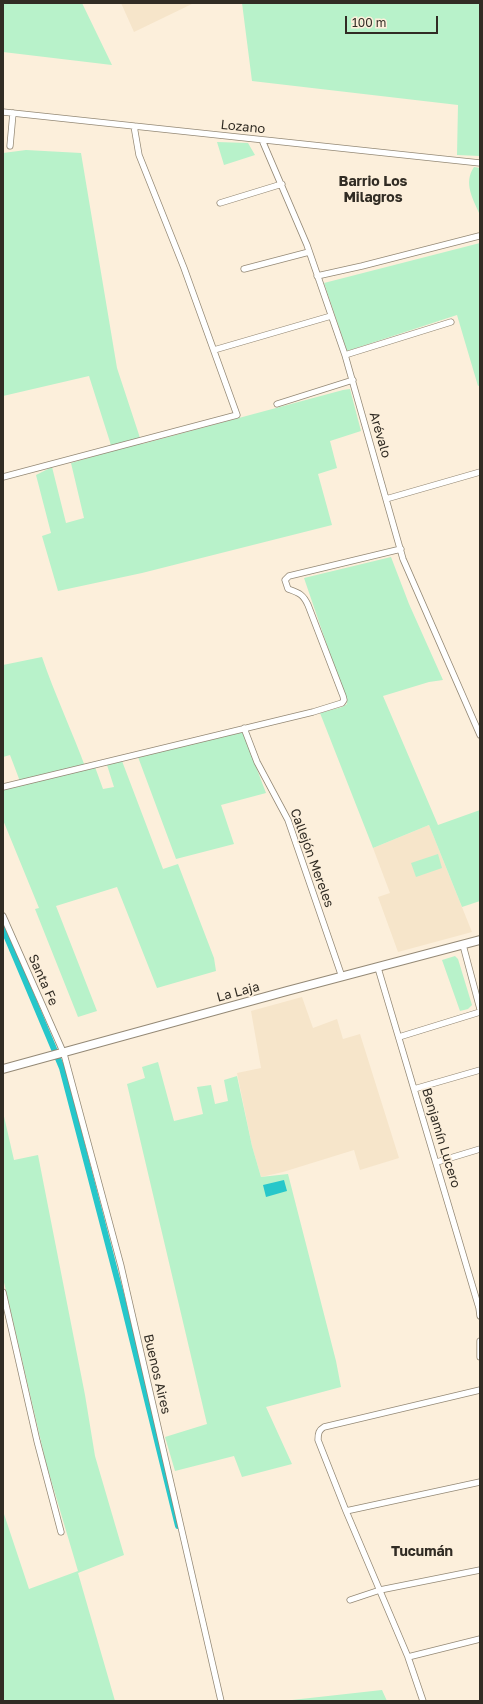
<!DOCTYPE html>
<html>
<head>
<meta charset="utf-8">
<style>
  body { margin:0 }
  #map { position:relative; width:483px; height:1704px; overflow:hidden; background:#fcefdb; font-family:"Golos Text",sans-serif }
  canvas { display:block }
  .frame { position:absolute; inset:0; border:4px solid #312c24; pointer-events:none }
  .scale { position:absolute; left:345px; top:16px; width:93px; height:18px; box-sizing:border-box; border:2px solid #312c24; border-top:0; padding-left:5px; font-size:12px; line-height:14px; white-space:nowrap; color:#312c24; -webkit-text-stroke:3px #fcefdb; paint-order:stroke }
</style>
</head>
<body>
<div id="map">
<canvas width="483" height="1704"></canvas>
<div class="frame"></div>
<div class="scale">100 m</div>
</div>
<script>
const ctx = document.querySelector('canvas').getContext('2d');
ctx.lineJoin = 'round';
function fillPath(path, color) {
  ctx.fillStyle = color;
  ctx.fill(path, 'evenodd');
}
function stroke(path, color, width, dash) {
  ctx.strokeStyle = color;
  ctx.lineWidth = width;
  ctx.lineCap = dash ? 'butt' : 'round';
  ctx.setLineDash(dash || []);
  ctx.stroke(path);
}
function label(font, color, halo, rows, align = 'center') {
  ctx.font = font + ' "Golos Text",sans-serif';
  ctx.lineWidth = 3.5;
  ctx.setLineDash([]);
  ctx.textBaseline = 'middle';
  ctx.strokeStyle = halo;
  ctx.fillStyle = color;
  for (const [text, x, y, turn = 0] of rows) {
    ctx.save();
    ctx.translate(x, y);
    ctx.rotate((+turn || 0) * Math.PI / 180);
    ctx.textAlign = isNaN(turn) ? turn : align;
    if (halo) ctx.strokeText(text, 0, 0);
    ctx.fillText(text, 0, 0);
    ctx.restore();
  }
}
const built = new Path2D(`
  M121,3h73l-60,29z
  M429,825l43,107 -74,20 -20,-55 12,-4 -17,-45z
  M302,997l11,31 24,-9 6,20 17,-5 39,124 -39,12 -6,-20 -71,22 -22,5 -9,-31 -15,-73 24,-5 -10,-57z`);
const green = new Path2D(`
  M3,3h79l30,62 -109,-13z
  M242,3h238v153l-23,-1 1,-50 -206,-24z
  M217,142l31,1 7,12 -31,10z
  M26,150l55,3 36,215 25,76 201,-54 7,-1 11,42 -31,10 7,27 -19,6 14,51 -190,48 -84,18 -16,-55 9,-3 -15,-58 16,-8 14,56 18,-5 -13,-55 41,-12 -2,-9 -21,-66 -86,20v-243z
  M474,167l6,1v47c-7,-16 -17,-32 -6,-48z
  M480,243v142l-2,1 -21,-71 -110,36 -23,-68z
  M391,557l18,47 34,76 -14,2 -46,14 55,129 42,-15v91l-18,6 -33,-82 -56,23 -53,-135 22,-6 5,-3 -43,-126z
  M42,657c13,38 30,74 44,112l9,-2 8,22 11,-2 -7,-22 15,-4 41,108 15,-5 36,94 2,13 -59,17 -40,-101 -61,19 41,105 -19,6 -43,-108 4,-1 -36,-88v-32l18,-4 -11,-29 -7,2v-92z
  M242,730l24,63 -45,12 13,39 -58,15 -38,-102z
  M438,854l4,14 -26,9 -5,-14z
  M455,956l3,3 14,46 -4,4 -8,2 -18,-51z
  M158,1062l16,59 29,-7 -6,-27 14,-2 4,19 13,-3 -4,-21 13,-4 15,70 9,31 27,-3 48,187 5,26 -75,20 26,57 -50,13 -8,-21 -59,15 -10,-34 42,-13 -80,-340 18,-6 -3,-11z
  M3,1112l11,48 24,-5 47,240 10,61 29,99 -46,18 37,128h-112v-190l26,78 49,-18 -32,-108 -43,-185z
  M382,1690l5,11h-104z`);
const water = new Path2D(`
  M284,1180l3,11 -21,6 -3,-12z`);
const canal = new Path2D(`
  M3,928l59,140 59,226 57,232`);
const street = new Path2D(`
  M3,112l477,51
  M262,140l45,105 38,110 58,204 77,176
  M10,146l3,-33
  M220,203l62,-19
  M244,269l65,-17
  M317,276l45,-10 117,-30
  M214,350l117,-34
  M345,355l106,-33
  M277,404l76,-24
  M3,477l234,-62 -53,-147 -45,-113 -5,-29
  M386,499l94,-27
  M244,728l13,34 31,58 54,157
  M3,787l310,-75 29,-9 2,-3 -1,-4 -35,-91c-5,-11 -9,-12 -20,-16l-3,-9 4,-4 112,-27
  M3,916l61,138 57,212 100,435
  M463,945l17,64
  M378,968l101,340 1,8
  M399,1037l81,-25
  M414,1089l66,-19
  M437,1162l43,-13
  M3,1292l34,149 24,91
  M480,1341v16
  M346,1511l134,-29
  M350,1600l30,-10 100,-20
  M408,1657l72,-18
  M423,1701l-15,-44 -62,-146 -28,-71c0,-7 1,-10 6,-13l156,-37`);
const secondary = new Path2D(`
  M3,1069l284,-78 193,-51`);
const streetNames = [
  ["Lozano",243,127,6],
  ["Arévalo",380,435,74],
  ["Callejón Mereles",312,858,70],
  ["Santa Fe",43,980,66],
  ["La Laja",238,992,-15],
  ["Benjamín Lucero",441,1138,73],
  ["Buenos Aires",157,1374,77]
];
const neighbourhoodNames = [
  ["Barrio Los",373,182],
  ["Milagros",373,198],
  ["Tucumán",422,1552]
];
fillPath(built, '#f6e5ca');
fillPath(green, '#b8f2ca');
fillPath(water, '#26c7ca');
stroke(canal, '#26c7ca', 6);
stroke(street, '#948976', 7);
stroke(secondary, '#948976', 10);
stroke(street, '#fff', 5.5);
stroke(secondary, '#fff', 8);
label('13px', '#312c24', '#fcefdb', streetNames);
label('bold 14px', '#312c24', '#fcefdb', neighbourhoodNames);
</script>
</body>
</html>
